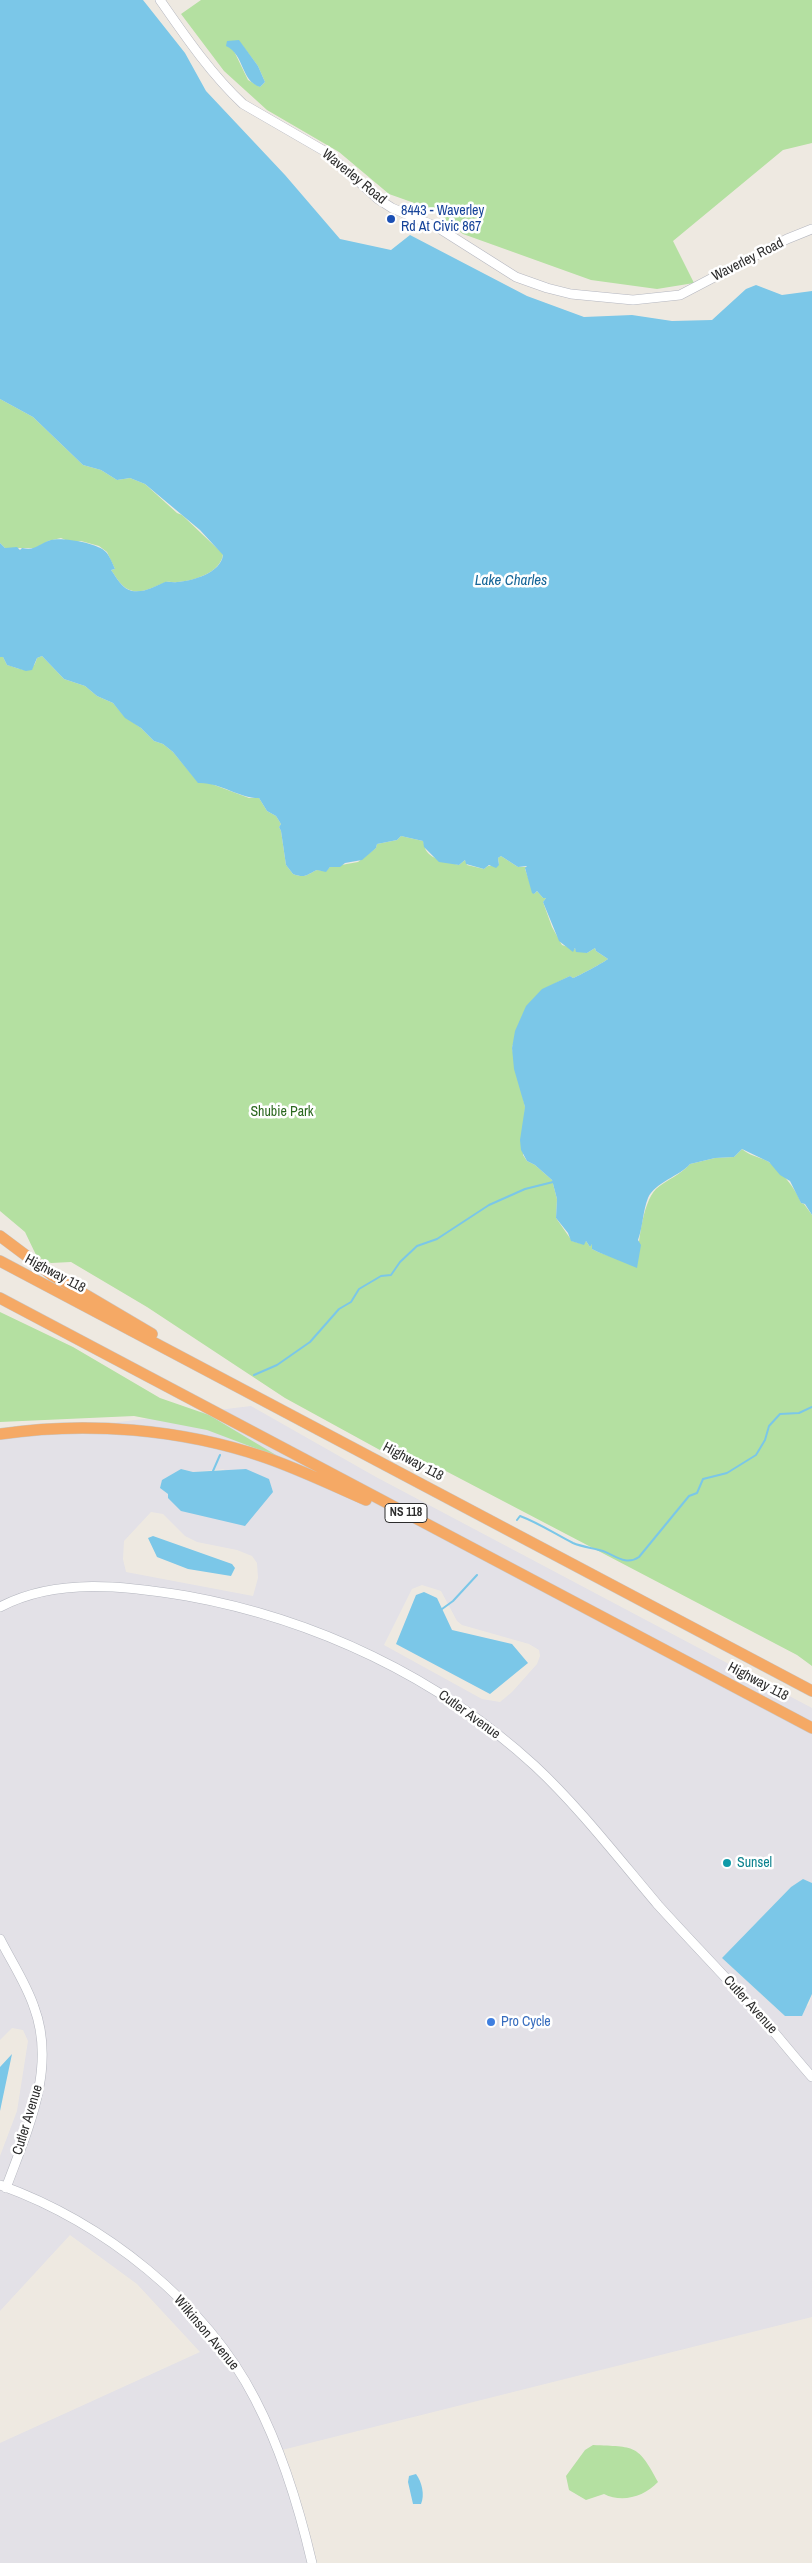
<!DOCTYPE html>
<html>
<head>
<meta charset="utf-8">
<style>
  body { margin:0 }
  canvas { display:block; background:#eee9e1 }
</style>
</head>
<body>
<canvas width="812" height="2563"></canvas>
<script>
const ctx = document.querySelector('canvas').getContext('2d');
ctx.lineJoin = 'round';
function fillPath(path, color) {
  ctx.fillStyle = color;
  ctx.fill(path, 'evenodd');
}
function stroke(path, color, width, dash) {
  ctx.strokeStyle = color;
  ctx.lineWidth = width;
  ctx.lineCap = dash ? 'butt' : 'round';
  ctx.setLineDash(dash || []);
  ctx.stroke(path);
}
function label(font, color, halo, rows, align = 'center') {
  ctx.font = font + ' "Archivo Narrow",sans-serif';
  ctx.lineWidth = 5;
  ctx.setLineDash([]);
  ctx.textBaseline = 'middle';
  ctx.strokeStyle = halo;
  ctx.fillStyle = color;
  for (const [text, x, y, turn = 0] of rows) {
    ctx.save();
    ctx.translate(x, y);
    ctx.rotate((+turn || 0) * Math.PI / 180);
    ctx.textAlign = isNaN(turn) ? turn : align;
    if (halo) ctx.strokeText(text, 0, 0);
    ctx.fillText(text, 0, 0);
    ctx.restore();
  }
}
const industrial = new Path2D(`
  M251,1406l125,71 436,231v175l-9,-4 -12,8 -69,71 63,58 24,-11 3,-11v323l-530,133 27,113h-309v-120l200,-91 -63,-68 -67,-49 -70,76v-155l17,-45 11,-70 -5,-11 -11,-2 -12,12v-601l28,-6zM181,1469l12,3 32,-3 -57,25 -8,-6 1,-3zM151,1512l12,2 22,22 12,6 40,8 15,6 5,7 1,15 -5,18 -127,-24 -3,-13 1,-18zM422,1585l19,6 16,30 5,4 67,19 10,6 1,6 -3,8 -25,28 -12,10 -18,-3 -98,-54 28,-56z`);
const green = new Path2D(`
  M201,0h611v143l-29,7 -110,91 21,42 -37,6 -66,-9 -128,-46 -32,-25 -42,-15 -50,-42 -72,-42 -43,-39 -43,-57zM239,41l19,25 7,16 -5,5 -12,-7 -15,-31z
  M0,399l33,18 50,48 18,5 16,10 13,-2 15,6 32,29 5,2 41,39c-2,19 -30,27 -46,28 -4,1 -8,-1 -11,0 -11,4 -21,11 -33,9 -11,-2 -16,-13 -22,-21l4,-1 -8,-17 -8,-6 -18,-5 -11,1 -9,-4 -13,3 -12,7h-31l-5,-5z
  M42,656l22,23 21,7 12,10 16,7 11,13 17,12 13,13 9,3 10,8 25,30 11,1 40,15h10l8,13 9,5 5,8 -2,3 2,4 5,34 7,9c13,5 14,0 24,-4l9,1 4,-4 28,-5 18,-14 1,-4 20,-4 4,-4 22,5c1,2 1,4 2,7 4,12 24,14 34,17l6,-5 2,5 17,4 4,-3 11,-1 -1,-7 3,-2 17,11h9l-2,2 9,25 3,-3 6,7h3l-3,4 9,25 10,18 25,8 8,-5 1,3 12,8c-2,2 -31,18 -35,19l-3,-2c-42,20 -46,29 -58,72l13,59 -2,48 4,6 8,4 17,15 5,19 -1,19 16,23 10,3 4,-3 4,6 2,-4v6l6,3 39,14c1,-20 5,-63 19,-77 10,-9 26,-15 34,-25l25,-6 19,-1 8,-8c6,6 17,8 25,12 12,7 30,29 34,42l3,1 8,11v451l-15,-11 -357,-187 -14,-2 -16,-11h-21l-104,-57 -138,-91 -76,-45 -20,1 -14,-6 -12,-25 -25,-21v-554h3l4,8c15,4 25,11 30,-7z
  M0,1312l73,35 87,51 49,17 72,43 -74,-28 -73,-14 -134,6z
  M593,2445c42,2 45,-1 65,37 -14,15 -36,21 -54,12l-18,6 -17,-10 -3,-14 19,-26z`);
const water = new Path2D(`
  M0,0h143l42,53 21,38 79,84 55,64 51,11 19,-15 117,61 57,21 48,-2 40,6 40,-1 34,-31 10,-4 26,10 30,-4v924l-7,-11 -4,-1 -11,-22 -10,-6 -11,-13 -27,-13 -8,8 -19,1 -25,6c-10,12 -35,18 -42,34 -5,12 -5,28 -10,42l3,5 -4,23 -39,-16 -6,-3v-5l-2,3 -4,-6 -2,4 -13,-4 -3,-8 -12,-15 1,-19 -5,-19 -17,-15 -8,-4 -6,-11 -1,-10 5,-33 -11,-38 -2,-21 3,-17 11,-25 16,-17 28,-13 3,2c4,-1 33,-17 35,-19l-12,-8 -1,-3 -8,5 -11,-1 -1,-4 -2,4 -14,-11 -16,-39 3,-4h-3l-6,-7 -3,3 -2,-1 -7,-25 2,-2 -9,1 -17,-11 -3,2 1,7 -3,3 -7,-3 -5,4 -18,-5 -1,-4 -6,5 -20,-3 -15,-15 -1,-6 -22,-5 -4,4 -20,4 -1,4 -14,12 -17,3 -5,4h-10l-4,5 -9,-2c-10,4 -11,9 -24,4l-7,-9 -5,-34 -2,-4 2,-3 -5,-8 -9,-5 -8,-13c-21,0 -39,-16 -61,-15l-25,-31 -10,-8 -9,-3 -13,-13 -16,-10 -12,-15 -16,-7 -12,-10 -21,-7 -22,-23 -5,2 -5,12 -6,1 -19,-6 -4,-8h-3v-114l5,5 12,-1 3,3 2,-2c14,3 16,-4 29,-8 11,-3 47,3 55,12 3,3 7,12 9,17l-4,1c6,8 11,19 21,21 13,2 23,-5 33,-9 4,-1 8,1 12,0 15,-1 44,-9 46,-27l-23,-25 -55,-46 -15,-6 -13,2 -16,-10 -18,-5 -50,-48 -33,-18z
  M239,40l19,26 7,16 -5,5c-20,-7 -15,-32 -34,-41l1,-5z
  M181,1469l12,3 53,-3 23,10 4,13 -28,34 -64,-15 -13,-13v-4l-8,-6 2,-8z
  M153,1536l79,28 3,4 -4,8 -43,-7 -31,-12 -9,-19z
  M424,1592l13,6 15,32 60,14 16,19 -38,31 -94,-50 20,-49z
  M803,1879l9,4v111l-10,22h-17l-63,-58 69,-71z
  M12,2054l-12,57v-44z
  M416,2474c6,8 9,21 5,30h-8l-5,-22 1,-6z`);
const stream = new Path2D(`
  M254,1375l23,-10 33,-23 29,-33 12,-7 8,-13 22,-13 10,-1 9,-13 17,-16 20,-7 52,-34 36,-16 28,-7
  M213,1471l7,-16
  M517,1520l3,-4c19,7 35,18 53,27 9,4 21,5 30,8 13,5 23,15 36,6l50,-61 8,-3 6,-14 24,-6 29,-18 9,-15 4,-14 11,-12 19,-1 13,-6
  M442,1609l11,-8 24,-26`);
const secondary = new Path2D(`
  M160,0c25,36 51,74 83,104l83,48 52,47 14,9 45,19 79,50 31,11 24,6 62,6 47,-5 107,-56 25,-10
  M0,1607c57,-30 126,-21 187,-11 128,23 251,81 348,170 43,40 84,93 123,139 29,32 59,63 89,96 22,24 43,51 65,76
  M0,1939c11,22 26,44 34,68 23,61 -7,124 -28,181
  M0,2185c103,37 205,117 255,214 27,52 44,108 57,164`);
const highway = new Path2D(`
  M0,1236l52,39 100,59
  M0,1261l812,430
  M0,1298l812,430
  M0,1434c87,-13 181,-5 264,23 35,12 68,28 102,43`);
const markers = [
  [391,219,5,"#1a4fb4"],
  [727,1863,5,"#0f9aa8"],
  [491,2022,5,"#3f7fe0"]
];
const shields = [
  [406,1513,42]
];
const shieldNames = [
  ["NS 118",406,1513]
];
const streetNames = [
  ["Waverley Road",354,177,39],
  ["Waverley Road",748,260,-27],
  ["Highway 118",55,1274,28],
  ["Highway 118",413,1462,28],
  ["Highway 118",758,1682,28],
  ["Cutler Avenue",469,1715,36],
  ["Cutler Avenue",750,2005,48],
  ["Cutler Avenue",28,2120,-73],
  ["Wilkinson Avenue",206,2333,50]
];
const transitNames = [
  ["8443 - Waverley",401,211],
  ["Rd At Civic 867",401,227]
];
const parkNames = [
  ["Shubie Park",282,1112]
];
const cultureNames = [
  ["Sunsel",737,1863]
];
const shopNames = [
  ["Pro Cycle",501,2022]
];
const waterNames = [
  ["Lake Charles",511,581]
];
fillPath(industrial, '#e3e1e7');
fillPath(green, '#b4e0a1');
fillPath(water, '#7bc7e8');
stroke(stream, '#7bc7e8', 2);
stroke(secondary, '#b4b6bf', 10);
stroke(highway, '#c8c8c8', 12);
stroke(secondary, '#fff', 9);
stroke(highway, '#f5a965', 11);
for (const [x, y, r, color] of markers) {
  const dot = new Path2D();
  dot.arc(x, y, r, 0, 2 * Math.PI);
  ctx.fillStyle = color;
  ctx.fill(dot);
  stroke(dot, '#fff', 2);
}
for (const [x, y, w] of shields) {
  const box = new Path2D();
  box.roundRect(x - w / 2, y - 9.5, w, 19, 4);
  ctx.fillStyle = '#fff';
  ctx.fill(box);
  stroke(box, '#2d2d2d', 1);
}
label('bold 12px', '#2d2d2d', null, shieldNames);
label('14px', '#2d2d2d', '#fff', streetNames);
label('14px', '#164399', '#fff', transitNames, 'left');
label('14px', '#2c6820', '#fff', parkNames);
label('14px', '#0d838f', '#fff', cultureNames, 'left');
label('14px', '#366cbe', '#fff', shopNames, 'left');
label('italic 15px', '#166698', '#fff', waterNames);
</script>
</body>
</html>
